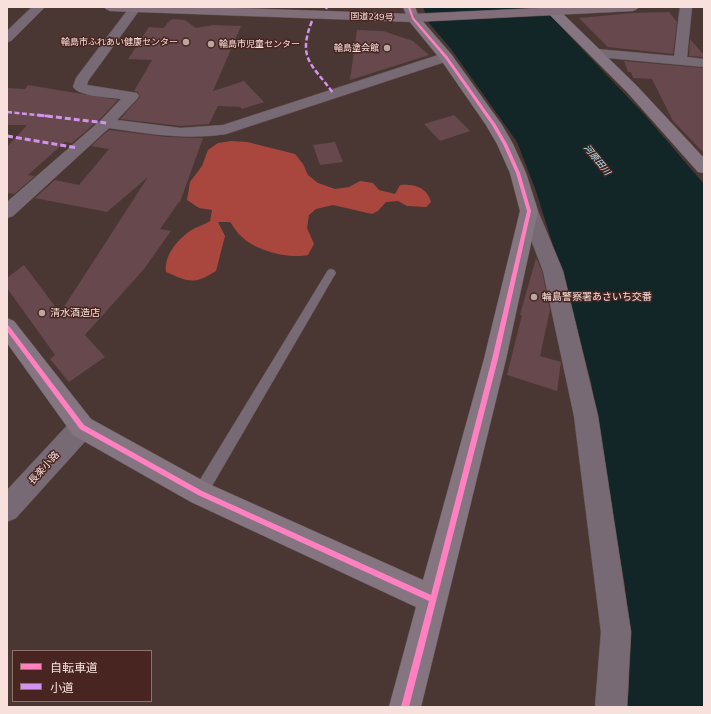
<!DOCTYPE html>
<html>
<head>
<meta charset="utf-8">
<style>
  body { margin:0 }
  #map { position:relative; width:711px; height:714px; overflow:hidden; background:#4a3734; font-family:Mulish,"Noto Sans JP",sans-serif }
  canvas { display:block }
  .frame { position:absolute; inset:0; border:8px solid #f8e1dd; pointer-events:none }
  .legend { position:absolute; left:12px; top:650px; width:140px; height:52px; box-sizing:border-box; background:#482521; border:1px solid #8e706c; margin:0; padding:5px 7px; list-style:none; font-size:12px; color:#f8e1dd }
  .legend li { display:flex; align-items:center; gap:8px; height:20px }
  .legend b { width:20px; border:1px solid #8e706c }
</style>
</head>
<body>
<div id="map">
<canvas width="711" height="714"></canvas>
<div class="frame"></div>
<ul class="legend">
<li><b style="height:5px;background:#ff80c0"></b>自転車道</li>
<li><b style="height:5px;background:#d193ec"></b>小道</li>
</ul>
</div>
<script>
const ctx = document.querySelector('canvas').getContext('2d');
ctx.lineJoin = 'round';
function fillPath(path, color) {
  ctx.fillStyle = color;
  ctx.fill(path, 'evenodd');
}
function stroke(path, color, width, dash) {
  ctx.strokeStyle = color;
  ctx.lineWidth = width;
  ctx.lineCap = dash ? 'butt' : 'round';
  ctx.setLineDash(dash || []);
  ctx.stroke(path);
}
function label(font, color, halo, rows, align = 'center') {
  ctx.font = font + ' Mulish,"Noto Sans JP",sans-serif';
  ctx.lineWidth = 3;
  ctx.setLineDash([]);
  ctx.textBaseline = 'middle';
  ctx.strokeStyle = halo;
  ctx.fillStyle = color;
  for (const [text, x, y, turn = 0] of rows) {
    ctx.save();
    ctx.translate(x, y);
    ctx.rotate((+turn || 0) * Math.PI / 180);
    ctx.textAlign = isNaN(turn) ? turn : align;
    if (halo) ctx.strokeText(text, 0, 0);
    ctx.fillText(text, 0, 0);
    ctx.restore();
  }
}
const forest = new Path2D(`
  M231,141l16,1 48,12 8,10 5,11 10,8 17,6 14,-2 11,-6 13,2 6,7 16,4 5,-9c14,-1 27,2 31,17l-5,5 -19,-1 -9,-5 -12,1 -8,9 -6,3 -39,-9 -17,4 -7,6 -2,13 7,16 -6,11c-19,4 -52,-4 -66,-18 -5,-4 -8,-10 -12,-15h-12l7,14 -9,35c-22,14 -27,11 -50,1 -2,-16 11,-32 24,-41 6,-4 14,-6 20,-10l2,-11 -13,-2 -12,-8 3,-18 12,-16 6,-16 10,-7z`);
const water = new Path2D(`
  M423,7h119l102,107 60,70v523h-77l2,-19 -4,-101 -34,-205 -27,-101 -28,-90 -19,-49 -66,-93 -22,-26z`);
const building = new Path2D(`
  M669,12l8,10 -4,32 -65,-7 -29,-29 54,-5z
  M173,19l12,1 11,8 17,-3 28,1 -28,65 31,-10 20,21 -22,7 -2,-2 -22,-1 -9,18 -28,2 -61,-7 20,-22 -2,-5 -4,-1 18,-31 -24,-1 21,-32 15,1 5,-7z
  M357,30l26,1 30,10 16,14 -79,25z
  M690,39l14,16v2l-15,-1z
  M624,61l80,7v85l-31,-32 -21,-42 -19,-1 -2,-6h-3z
  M28,85l90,15 -18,19 -28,24 -7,-1 -37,33 7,1 -21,18 -7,-1v-46l20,-22h-20v-37l18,1z
  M454,115l16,16 -30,10 -16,-17z
  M109,130l58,7 36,1 -23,64h-1l-19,27 11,2 -27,38 -59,66 20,22 -36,25 -19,-23 5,-4 -48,-67v-10l17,-13 36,48 88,-136 -41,35 -72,-14 20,-18 24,5 30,-36 -18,-3z
  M335,142l8,20 -23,3 -7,-20z
  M536,258l6,13 8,39 -10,46 21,6 -4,29 -50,-16 15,-60h-2z`);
const lane = new Path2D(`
  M331,269l3,1 2,3 -2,3 -129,222 -5,2 -5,-2 -2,-5 2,-5 133,-218z`);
const street = new Path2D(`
  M32,7h13l-34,34 -4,1v-11z
  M130,7l11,1 -53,73 -1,4 50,8 2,3 -2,3 -20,21 64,8 42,-3 218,-71h10l2,3 -2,3 -225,74c-40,6 -77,0 -117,-6l-96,88 -6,2v-16l94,-82 20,-21c-12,-2 -41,-2 -48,-12l3,-9z
  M680,7h12l-5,50 17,2v8l-107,-10 -5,-1 -2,-3 2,-3 5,-1 77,7z
  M529,205l6,2 3,4 25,60 35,145 33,216 -4,75h-32l6,-75 -27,-216 -31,-145 -23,-60 3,-4z
  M82,416l9,3 3,8 -3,8 -75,83 -9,4v-32l66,-71z`);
const secondary = new Path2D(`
  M403,7h12l4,10 32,37 51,71 11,19 13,29 12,38 -32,148 -85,348h-32l27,-100 -225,-105 -118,-67 -66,-92v-25l7,3 77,98 118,65 214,96 61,-221 36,-148 -10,-38 -13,-29 -11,-19 -45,-65 -32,-39z
  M553,7l4,1 80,78 67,72v15l-6,-1 -71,-80 -78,-78 -2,-3 2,-3z`);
const highway = new Path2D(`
  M104,7h104l205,7 149,-7h77l-2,2 -4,2 -220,11 -303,-11 -4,-2z`);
const quietFar1 = new Path2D(`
  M326,9l1,-2
  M312,21c-15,38 0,43 21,72
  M7,112l40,4`);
const quiet = new Path2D(`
  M38,115l68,8
  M7,136l71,12`);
const cycleway = new Path2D(`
  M408,7h2l4,11 33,38 49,69 11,19 13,29 11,38 -33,148 -89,348h-8l28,-106 -231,-106 -118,-66 -73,-98v-6l2,1 75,99 118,66 229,104 61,-236 35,-148 -11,-38 -13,-29 -11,-19 -47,-67 -33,-39z`);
const markers = [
  [186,42,4,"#bba6a2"],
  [211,44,4,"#bba6a2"],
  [387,48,4,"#bba6a2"],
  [534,297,4,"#bba6a2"],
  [42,313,4,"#bba6a2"]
];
const farStreetnames = [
  ["国道249号",372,17,2]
];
const farPoinames = [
  ["輪島市ふれあい健康センター",178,42],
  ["輪島市児童センター",219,44,"left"],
  ["輪島塗会館",379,48]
];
const farWaternames = [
  ["河原田川",597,160,51]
];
const poiNames = [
  ["輪島警察署あさいち交番",542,297],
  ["清水酒造店",50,313]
];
const streetNames = [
  ["長楽小路",44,468,-48]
];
fillPath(forest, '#a9473f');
fillPath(water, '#122628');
fillPath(building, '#66484d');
stroke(lane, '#645451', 1);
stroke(street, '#645451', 1);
stroke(secondary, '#645451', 1);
stroke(highway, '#645451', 1);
fillPath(lane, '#786a74');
fillPath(street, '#786a74');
fillPath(secondary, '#857581');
fillPath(highway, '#816e79');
stroke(quietFar1, '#d193ec', 2.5, [5, 2.5]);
stroke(quiet, '#d193ec', 3, [6, 3]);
fillPath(cycleway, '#ff80c0');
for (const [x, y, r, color] of markers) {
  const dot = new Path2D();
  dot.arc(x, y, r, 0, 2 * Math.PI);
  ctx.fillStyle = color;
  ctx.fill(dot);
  stroke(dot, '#482521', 1.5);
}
label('9px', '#f8e1dd', '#482521', farStreetnames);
label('9px', '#f8e1dd', '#482521', farPoinames, 'right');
label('italic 9px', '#aaf0fa', '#482521', farWaternames);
label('10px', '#f8e1dd', '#482521', poiNames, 'left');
label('10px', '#f8e1dd', '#482521', streetNames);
</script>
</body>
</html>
